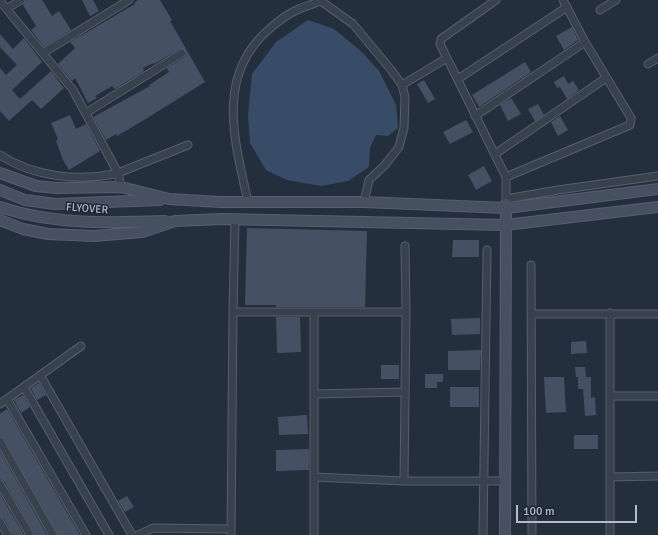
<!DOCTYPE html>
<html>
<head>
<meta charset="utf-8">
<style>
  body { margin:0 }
  #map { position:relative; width:658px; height:535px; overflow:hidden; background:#242f3e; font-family:Signika,sans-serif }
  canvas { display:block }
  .scale { position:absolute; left:516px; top:505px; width:121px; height:18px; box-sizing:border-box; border:2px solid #b4bcc9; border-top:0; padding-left:5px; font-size:12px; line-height:14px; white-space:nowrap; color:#b4bcc9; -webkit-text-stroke:3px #1d2633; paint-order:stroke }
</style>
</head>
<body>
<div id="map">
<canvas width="658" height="535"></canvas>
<div class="scale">100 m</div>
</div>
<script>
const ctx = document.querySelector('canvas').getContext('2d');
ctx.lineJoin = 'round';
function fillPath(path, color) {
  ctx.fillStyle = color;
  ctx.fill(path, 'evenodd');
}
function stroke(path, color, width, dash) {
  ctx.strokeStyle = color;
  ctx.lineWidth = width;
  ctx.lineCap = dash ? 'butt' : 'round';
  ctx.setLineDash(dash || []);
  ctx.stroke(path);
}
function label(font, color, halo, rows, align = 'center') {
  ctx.font = font + ' Signika,sans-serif';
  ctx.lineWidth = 3;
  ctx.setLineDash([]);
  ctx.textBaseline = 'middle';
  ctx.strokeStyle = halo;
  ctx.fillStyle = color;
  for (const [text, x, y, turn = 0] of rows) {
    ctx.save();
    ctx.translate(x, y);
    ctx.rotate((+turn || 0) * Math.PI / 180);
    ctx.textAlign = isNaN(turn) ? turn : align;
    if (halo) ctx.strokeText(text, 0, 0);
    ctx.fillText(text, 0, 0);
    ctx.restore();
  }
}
const water = new Path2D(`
  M308,20l26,9 28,23 17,19 17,34 2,23 -10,8 -12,-1 -6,13 -1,19 -21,14 -27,5 -34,-6 -21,-10 -16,-27 -2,-28 4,-41 24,-32z`);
const building = new Path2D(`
  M26,0h16l10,16 7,-5 12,19 -27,17 -13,-17 5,-4 -13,-21z
  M82,0h11l6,11 -9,5z
  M138,0h22l12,20 -2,1 35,61 -61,38 -27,16 -1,-2 -10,6 -13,-23 57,-31 -1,-1 20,-13 -2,-4 18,-11 2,-4 -1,-3 -6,-1 -26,15v-1l-11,5 1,3 -29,18 -3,-3 -17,10 2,2 -9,5 -13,-25 -3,3 -14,-17 17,-16 -5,-6 65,-38 -1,-1z
  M572,27l6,13 -14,10 -8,-14z
  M0,34l13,15 11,-11 18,24 -30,28 8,9 31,-28 13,17 -23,21 -9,-9 -23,21 -9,-10v-43l6,7 11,-10 -17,-18z
  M525,62l6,10 -52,35 -7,-12z
  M564,76l4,8 5,-3 6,9 -12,9 -7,-12 -3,1 -3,-6z
  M424,80l11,19 -7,4 -11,-19z
  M511,98l10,16 -13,7 -8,-16z
  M538,104l6,11 -9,6 -7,-12z
  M70,115l6,14 10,-5 14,27 -31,19 -6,-10 -7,-19 2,-2 -7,-16z
  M560,116l8,14 -10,6 -7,-14z
  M466,120l7,12 -23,12 -7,-12z
  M484,166l8,15 -16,9 -8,-15z
  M247,228l120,3 -2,76h-89v-2h-31z
  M453,240h26v17h-27z
  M276,317h24l1,35 -24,1z
  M480,318v16l-28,1 -1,-16z
  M586,341l1,12 -16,1v-12z
  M481,350l-1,20h-32v-19z
  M381,365h18v14h-18z
  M575,367h10l1,10h5v21l4,-1 1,18 -11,1 -2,-27h-5v-12h-2z
  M425,374h18v8h-6v6h-12z
  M544,377h20l2,35 -20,1z
  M39,383l7,12 -9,5 -6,-12z
  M450,387h29v20h-29z
  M23,395l7,12 -9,6 -7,-13z
  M7,409l73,126h-22l-54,-96 -4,-3v-22z
  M307,415l1,19 -29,1 -1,-18z
  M574,435h24v14h-24z
  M309,449v21l-33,1v-21z
  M0,451l47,84h-12l-31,-54 -4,-2z
  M0,494l24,41h-11l-9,-16 -4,-2z
  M127,496l7,11 -9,5 -7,-11z`);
const street = new Path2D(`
  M496,0l-55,39 -1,5 66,133
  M0,1l73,89 45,83 3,14
  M321,1l32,23 39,47 10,14 3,12 -1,31 -5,19 -14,18 -16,15 -5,22
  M8,8l13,-8
  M600,10l16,-10
  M43,53l86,-53
  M648,64l10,-6
  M458,79l109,-72
  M402,85l45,-27
  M86,113l96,-60
  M475,116l110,-74
  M495,154l111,-76
  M0,155c34,22 79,27 118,18l70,-28
  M506,199l52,-9 100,-14
  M248,202c-13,-60 -33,-125 20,-172 10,-9 19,-16 31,-21 6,-3 17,-5 22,-9
  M506,204v-27l124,-52 1,-7 -46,-76 -22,-42
  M531,265l1,270
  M233,312h173
  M532,314h126
  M40,375l92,160
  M24,387l85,148
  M314,394l91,-2
  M611,396h47
  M7,399l79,136
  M0,404l81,-58
  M0,441l53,94
  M314,477l90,4h100
  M610,477l48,-1
  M404,481l2,-169 -1,-66
  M0,484l30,51
  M0,522l8,13
  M138,535l15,-7 78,1
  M231,535l2,-223 2,-93
  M314,535v-223
  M483,535l4,-285
  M610,535v-222`);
const secondary = new Path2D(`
  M0,173l36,13 20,2 65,-1 48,12 51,3h144l142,6 152,-19
  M0,190l25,10 30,4 105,-4
  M0,207c53,18 109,16 165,14
  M0,220l23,9 25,5 46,2 48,-4 33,-11 47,-2 283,6 153,-18
  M505,535l1,-331`);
const streetNames = [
  ["FLYOVER",87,209,4]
];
fillPath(water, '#394c67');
fillPath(building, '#455162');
stroke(street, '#565f6c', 9);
stroke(secondary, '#565f6c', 12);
stroke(street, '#38414e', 7);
stroke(secondary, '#465061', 10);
label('11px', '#b4bcc9', '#1d2633', streetNames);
</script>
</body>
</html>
